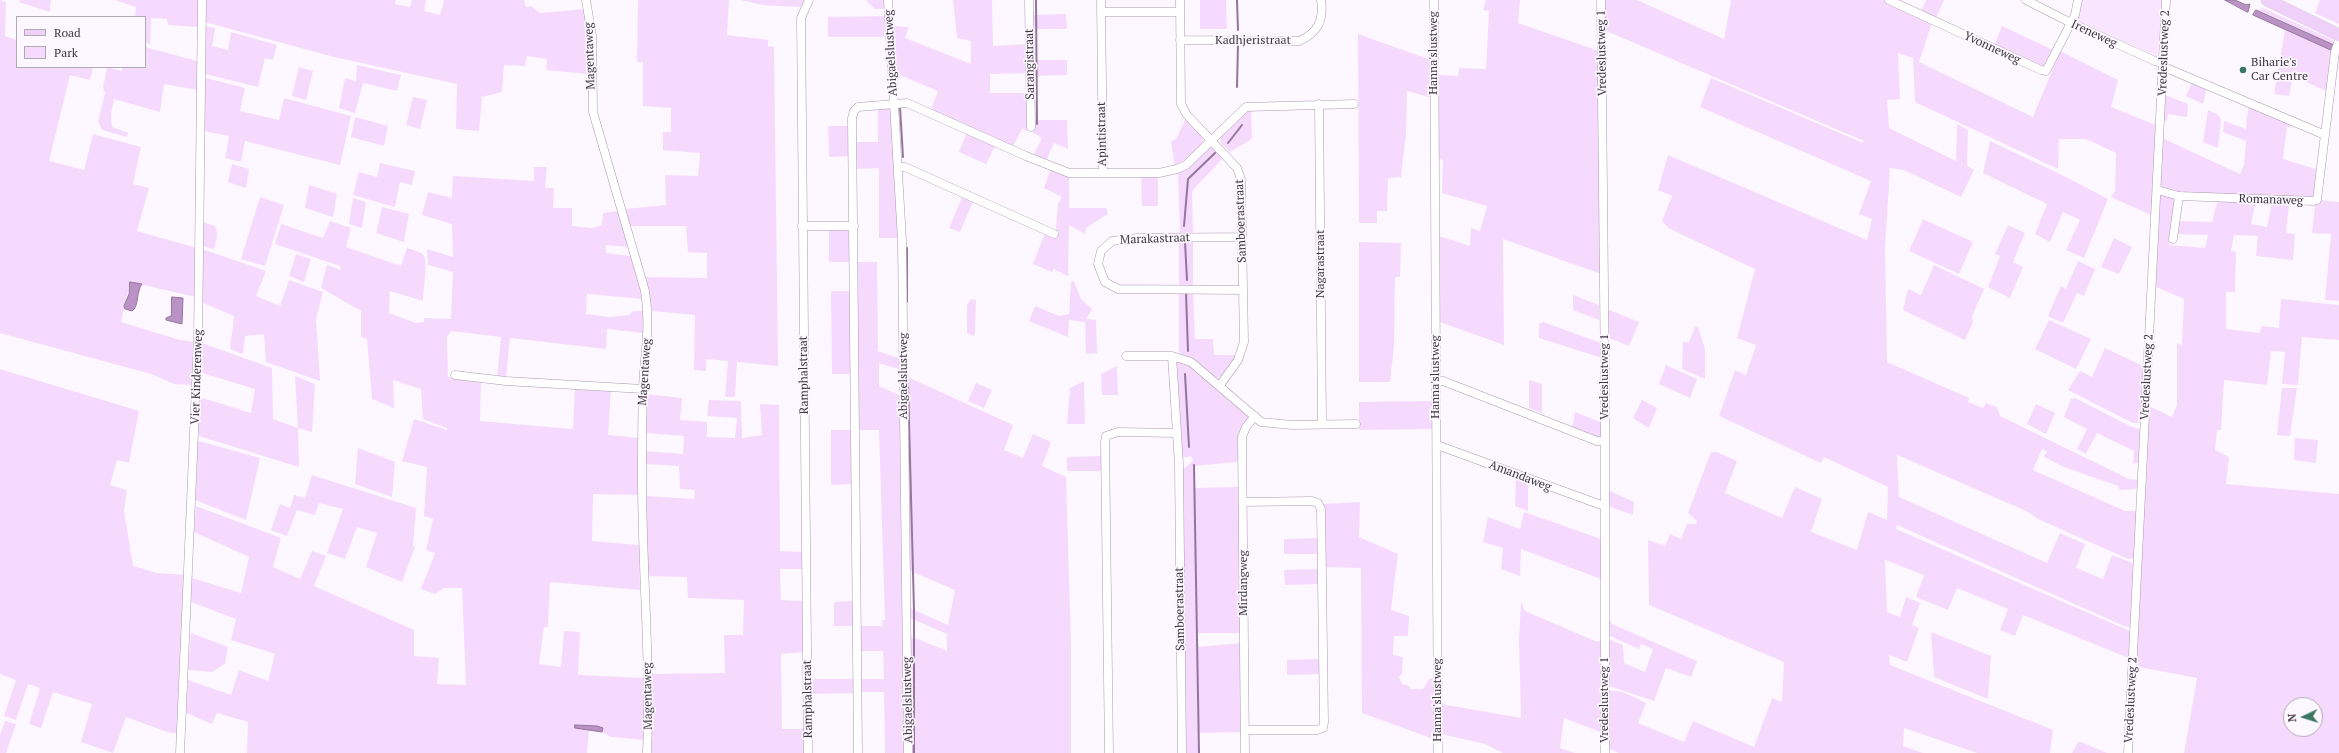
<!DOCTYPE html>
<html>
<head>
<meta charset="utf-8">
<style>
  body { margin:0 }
  #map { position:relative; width:2339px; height:753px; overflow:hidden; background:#fdf7ff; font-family:"PT Serif",serif }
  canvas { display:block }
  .legend { position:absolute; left:16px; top:16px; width:130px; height:52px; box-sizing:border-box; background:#fdf7ff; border:1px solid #b0aab2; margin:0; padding:5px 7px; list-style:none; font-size:12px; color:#3c363e }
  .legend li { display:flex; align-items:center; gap:8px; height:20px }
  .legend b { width:20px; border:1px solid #b0aab2 }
  .north { position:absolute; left:2283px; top:697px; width:40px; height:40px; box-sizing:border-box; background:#fdf7ff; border:1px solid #b0aab2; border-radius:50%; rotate:266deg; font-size:11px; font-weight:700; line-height:16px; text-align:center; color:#3c363e }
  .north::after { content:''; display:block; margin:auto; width:14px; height:18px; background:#3a7662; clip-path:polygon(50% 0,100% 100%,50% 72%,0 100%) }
</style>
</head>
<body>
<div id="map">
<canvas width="2339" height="753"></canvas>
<ul class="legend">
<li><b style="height:5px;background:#efd0f8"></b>Road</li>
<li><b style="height:11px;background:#f6dafe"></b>Park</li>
</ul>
<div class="north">N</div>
</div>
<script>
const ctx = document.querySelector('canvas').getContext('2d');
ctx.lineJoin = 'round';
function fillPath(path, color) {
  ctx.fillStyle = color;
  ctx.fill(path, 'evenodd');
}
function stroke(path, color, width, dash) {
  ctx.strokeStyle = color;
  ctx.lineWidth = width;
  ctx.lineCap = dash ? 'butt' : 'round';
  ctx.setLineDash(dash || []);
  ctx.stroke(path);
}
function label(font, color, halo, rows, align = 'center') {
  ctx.font = font + ' "PT Serif",serif';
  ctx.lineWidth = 3.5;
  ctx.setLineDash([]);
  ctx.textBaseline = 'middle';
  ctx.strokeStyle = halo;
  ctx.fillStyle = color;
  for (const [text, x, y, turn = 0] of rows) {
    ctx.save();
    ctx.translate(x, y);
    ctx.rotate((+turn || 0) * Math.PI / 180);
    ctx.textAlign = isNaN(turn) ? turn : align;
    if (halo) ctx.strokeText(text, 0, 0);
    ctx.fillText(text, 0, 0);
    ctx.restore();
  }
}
const built = new Path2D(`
  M2079,0h85l-5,57 -80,-35 -3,-3z`);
const green = new Path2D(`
  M0,0l6,2 -1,34 12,4v27h76l-3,13 -20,-5 -21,86 35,9 9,-36 48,13 -8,37 16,4 -12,43 60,17 -1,49 -66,-15 -9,40 59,18 15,2 -2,43 -19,-1 -23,-10 -151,-41z
  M20,0h31l-1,12 -31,-10z
  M115,0h84l-1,27 -30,-2 -1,-6 -16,-1 -1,26 -5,-2v-25h-10l1,-10z
  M206,0h190l-1,4 15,3 2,-7h14l-2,11 16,4 4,-15h80l2,7 5,-1 9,7 45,-4 4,30 -1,35 -42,-4 1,-11 -20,-3 -2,10 -21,-1 -2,27 -20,5 -3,34 -23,-2 1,-45 -123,-27 -129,-35z
  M638,0h91l-2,35 41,5v6l6,1 4,319 -41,-4 -2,35h-10l3,-36 -22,-2v12l-12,-1 1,-55 -43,-4 -6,-34 61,1v-25l-19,-1 -2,-26h-56l-4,-17 40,-4 -1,-30 33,1 2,-23 -37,-3v-18h8v-24l-28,-2v-44h-6z
  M741,0h64l-4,7 -39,-2z
  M866,0h19v9h-10z
  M953,0h39l1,46 35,-2v29l-38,1v19h38v38l-6,-2 -10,19 -82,-36 8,-21 -43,-18 -2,-47 16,1 -4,11 66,26v-23l-14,-3z
  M1200,0h26l1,29h-27z
  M1486,0h34l-2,23 81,28 2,223 -98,-35 1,106 -64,-23 -1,-86 31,10 1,-18 9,3 7,-25 -45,-13 1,-32 -5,-4v-82l20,1 1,-8 27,1 3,-58 -6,-1z
  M1604,0h33l87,39 7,-38 -2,-1h155l48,23 -13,39 114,55 27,-66 58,29 -7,27 47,19 -5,87 -2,2 -40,-18 4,-6 1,-38 -30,-14h-27l-1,30 -143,-67 -2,-44 -15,-5 2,46 -13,1 2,28 67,33 1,-37 11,6 -1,36 7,4 -13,27 -57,-27 -14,-2 -5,80 2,114 82,36 -1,4 15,6 3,-5 11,4 3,9 129,63 8,1 2,3 -3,6 -16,1 -2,-4 -54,-19 -20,-10 3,-6 -5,-2 -9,21 92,41h13l-3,47 -7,1 -90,-40 -12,-8 -129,-56 2,42 148,66 13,-30 25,11 -9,24 27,11 9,-24 23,9 -2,64 -9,-2 -227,-101 -1,4 236,103 -1,27 -108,-44 -8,21 -15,-6 8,-21 -51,-21 -9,22 -32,-13 8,-22 -39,-15 2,52 13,5 6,-20 14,6 -8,22 7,3 -12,34 -18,-7 1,10 163,65 -3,23h-73l-73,-25 -1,18 20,7h-304l-12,-5v-56c11,-5 28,6 39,11l-8,20 46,19 9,-21 61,26 18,-49 10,4 2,-40 -135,-57 -1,-65 17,6 5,-12 11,5 6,-15h9l1,-3 -9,-8 23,-61h6l20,9 -12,32 57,25 13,-31 27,12 -11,33 46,18 11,-38 19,8 1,-33 -64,-30 -3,6 -102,-47 16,-46 11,5 10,-30 -19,-7 18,-69 -87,-41 -6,-7 10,-25 -14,-6 10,-35 199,85 5,-21 -13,-5 12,-33 -171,-74 11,-29 152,65 1,-2 -260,-111z
  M1926,0h18l-8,18 -15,-7z
  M2320,0h19v24l-24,-11z
  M2263,8l70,32 1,5 -76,-35z
  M1066,14l1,15h-36v-14z
  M887,16v21h-59v-20z
  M205,26l10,2 -3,18 16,4 3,-18 46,13 -4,15 -8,-2 -7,29 -53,-13z
  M2002,26l53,25 -9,17 -52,-22z
  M2285,30l48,21 -5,41 -35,-16 -4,20 -15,-2z
  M1358,34l73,26 1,38 -25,-7 -1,43 -5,43 -13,1 -1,33h-10v12h-18z
  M145,47l52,14 1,29 -34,-6 -4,28 -46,-13 -3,15 1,13 16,6 -1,4 -25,-7 -4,-9 7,-28 -2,-5 4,-21 15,4v-4h23z
  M1032,60h35v15l-35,1z
  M357,65l44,10 -4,16 -34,-8 -8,30 -16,-5 6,-30 11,3z
  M299,67l14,4 -7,29 -14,-4z
  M206,78l39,10 -5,23 39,9 5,-22 67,18 -11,49 -95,-24 -4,21 -16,-4 4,-22 -26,-5 1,-51z
  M2192,81l15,6 -4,17 -17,-8z
  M2165,95l23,9 -1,13 -19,-3 -1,7 -4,-1z
  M413,97l14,3 -7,29 -14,-4z
  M893,107l6,131h-20v-70l-24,1 -1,-27h24v-34z
  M2251,107l40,17 -1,4 -3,-1 -4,32 36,11 -5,29 -135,-4 -3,-5 -17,-4 3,-48 78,36 4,-9 2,-24 -23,-9 1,-11 22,8 2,-20z
  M1251,110l1,29 -22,13 -9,-9v-7l24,-24z
  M2208,110l9,4 4,5 -3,29 -15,-6z
  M355,117l33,9 -4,20 -33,-9z
  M1186,118c8,8 21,17 16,29l-27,20 -4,-26 5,-2z
  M1033,120h34l1,29 -14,-6 -8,18 -13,-5 9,-18 -9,-5z
  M828,126h21l1,30 -21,1z
  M967,132l28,14 -9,18 -27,-12z
  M1990,141l74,35 44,23 -24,59 -18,-8 14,-30 -17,-8 -13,30 -15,-8 12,-30 -64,-31z
  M1212,146l12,11 -32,34 1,43h-13l-2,-62z
  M380,163l35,8 -3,14 -12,-3 -5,25 -42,-12 6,-23 18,5z
  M232,164l17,5 -3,19 -18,-6z
  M534,167h13l-2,21h9l-1,20h19v18l20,2 10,-3 1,-12 16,-2 10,36 -23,-2v8l25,3 12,43 -56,-5 -1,20 23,3 20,-2 4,-4h11v22l-37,-4 -1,20 -96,-11 -4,41 -9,-1 4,-41 -50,-6 -4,6 1,40 33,3 -1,41 93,8 2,-42 36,3 -3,45 31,3 -1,57 -45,-1 -1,47 47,4 1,45 -90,-8 -2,45h-4l-5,37 22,3 3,-36 16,1 -2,43 67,3v62l-34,-3 -9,-5 1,-4h-28l14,2 -2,23h-340l1,-31 -31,-9 -5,11 -26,-11 2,-33 43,15 8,-25 29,11 7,-27 -44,-14 5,-21 -45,-17 1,-24 49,15 8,-36 -55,-25 2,-26 85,32 -8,29 27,12 12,-28 14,5 -12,30 100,44v26l25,2 -2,26 29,1 -4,-97h-18l-9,6 -14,-5 14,-36 -9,-3 7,-31 -9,-3 3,-49 -25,-6 12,-42 33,11v-2l-24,-9 -2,-30 -28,-9 1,28 -22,-9 -5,-60 -6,-2v-26l-40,-23 6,-23 14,5 -1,-4 -65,-22 6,-20 42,14 7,-17 21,7 -5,19 55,19 6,-18c4,2 15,3 17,8 4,8 -1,35 -1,45l-33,-10 -1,22 27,10 8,-1v-4l27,1 2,-47 -25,-7 -1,-16 26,8 -1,-33 -30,-9 6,-23 24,6 1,-22 81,5z
  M1051,168l18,8v32h37l2,6 -22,14 -1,6 -16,-9 -1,51 -14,-7 -2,3 -19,-8 12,-31 10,4 3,-33 4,-7 -18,-9z
  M1141,175h17v31h-16z
  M309,185l28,9 -4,23 -28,-9z
  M2159,192l16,5 -6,48 36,3 3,-13 -32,-1 2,-13 34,1 6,-23 38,2 -5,23 16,3 5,-25 17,1 -3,30 9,1 -2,26 -37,-4 2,-20 -24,-1 -3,16 5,1 -1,40h-9v37l34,4 1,-7 18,2 2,-29 58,6v35l-37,-3 -4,48 -16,-1 3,-32 -14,-1 -4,34 -43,-5 -3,50h-4l-2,20 14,7 -3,27 113,10v259h-155l13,-75 -63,-12 13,-261 25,12 5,-12v-62l5,2 2,-46 -30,-13zM2291,705h24v24h-24z
  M260,197l24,8 -19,61 -24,-7z
  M962,197l11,5 -13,30 -11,-4z
  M353,198l13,4 -4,26 -13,-4z
  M2320,200l19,2v99l-14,-1 6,-66 -19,-1 3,-28z
  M382,207l27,7 -5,28 -28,-9z
  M1923,219l50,23 -14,32 -50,-23z
  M203,222l12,4c4,8 1,15 -1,23l-11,-3z
  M2008,225l17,8 -12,29 10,5 -13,31 -22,-11 12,-31 -5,-2z
  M829,229h16l6,5v28h-22z
  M2114,238l18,9 -13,27 -18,-7z
  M1179,241h14v46l-14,-1z
  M1359,242l42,1 -1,34h-5l-1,69 -4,36h-31z
  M205,250l61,21 -10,25 24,10 9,-26 34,12 -7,27 4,62 -54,-19 -2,-28 -19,2 -2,18 -13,-5 4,-33 -31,-13v-52z
  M296,254l15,5 -7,23 -15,-6z
  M2078,261l17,8 -11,27 -7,-3 -14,30 -15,-7 13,-30 5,3z
  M856,262h21l1,89 23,8v11l-22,-7v23l24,11 3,356h-21l-1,-61h-23l-1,-13h24l-1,-28h-23v-25h23l-1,-6h3l-6,-190h-22z
  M1934,265l50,24 -12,27 1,6 -8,18 -62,-30 5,-21 13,6z
  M1074,281l7,18 11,10 -6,10 10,1 1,33 -11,1 -1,-34 -1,2 -15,-2 -1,17 -39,-16 6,-15 24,10 10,-2 2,-32z
  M831,291h21l1,83h-21z
  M1179,293h14l2,46h18l1,16h23l-13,20 -8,3 -37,-26z
  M1573,295l26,10v15l-26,-10z
  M971,299l5,1 -1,33 -1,3 -7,-3v-28z
  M1607,309l32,13 -10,24 -22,-9z
  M2049,320l42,19 -15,30 -41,-20z
  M1543,322l58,21 1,15 -63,-20v-14z
  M1695,326l3,1 7,22v30l-23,-10 1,-28 6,2z
  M202,343l70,25 1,51 25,9 -3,-52 20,8 -3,48 -14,-4 1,39 -100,-31v-39l52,16 4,-24 -56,-17z
  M2105,348l38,18 -1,54 -4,3h-5l-65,-33 12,-19 12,6z
  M1178,359l6,2 64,55v3l-11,43 -43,4 1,22 43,-1 3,7 1,139h-45v14l44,-4 1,89 -43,1v20h-14l-4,-282 12,-10 -2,-5 -9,2 -8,-96z
  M1666,365l31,14 -7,19 -31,-14z
  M1117,366l1,29h-16l-1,-21z
  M0,369l139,42 -10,52 -12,-3 -7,25 17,5 -3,21 9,55 24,7 29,2 -8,158h-8l-44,-16 -13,36 -32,-11 11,-38 -39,-12 -12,36 -12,-4 11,-36 -12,-4 -12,36 -12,-4 12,-36 -16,-6z
  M906,378h4l103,47 -9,25 19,8 10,-24 18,8 -9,24 24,11 5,167v109h-161v-117l37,15v-17l-37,-16v-10l38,17 7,-35 -47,-20z
  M1529,380l13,4v29l-13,-5z
  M1084,381l1,43h-18l3,-36z
  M976,383l16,7 -8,18 -16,-7z
  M2282,388h15l-7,48 -13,-1z
  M645,394l37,4 -2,22 27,2v15l28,1 2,-20 -30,-2 2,-16 32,1 1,37 20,-3 -2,-31 19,1 1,146 23,1v17h-23l1,31 22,1 1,51 -23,2 1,75h24l-1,24h-153v-79l73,-1 -1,-38h19l1,-35 -56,-2 -1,-21 -40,-1v-80l47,3 1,-9 -15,-1 -1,-23 -33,-2v-13l37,3 1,-18 -39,-3z
  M2075,398l55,28 12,4 -2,32 -7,2 1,-13 -37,-18 -11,21 -9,-5 10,-20 -23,-12 7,-18z
  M1642,400l15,8 -8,20 -16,-10z
  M1432,401l1,28 -74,1v-28z
  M2036,404l19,9 -9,21 -19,-10z
  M1575,412l23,9 4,-1 1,15 -3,3 -28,-10z
  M831,430h22v54l-22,1z
  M2295,438l23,2 -2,23 -22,-3z
  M199,441l61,17 -14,62 -51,-20 2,-57z
  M358,448l37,14 -3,35 -37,-13z
  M1102,456l1,15h-36v-14z
  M312,475l104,33 -3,38 2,1 -13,35 -36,-15 11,-34 -20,-6 -12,32 -18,-6 16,-44 -24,-6 -4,12 -18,-5 -10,26 -16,-6 9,-26 10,4 4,-13 11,3z
  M1516,477l12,4v30l-13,-5z
  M1608,490l26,12 -1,13 -25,-9z
  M1360,502l-1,35 39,17 -7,56 18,6 -1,20h-14l-1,19 10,2 -1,17 -3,3 3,7 7,2 2,3h12l6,-10 6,-1 1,62 -74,-27 -1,-145 -37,-1 -1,-63z
  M1524,512l77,27v40l-80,-30 -1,27 -19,-7 2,-21 -20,-6 5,-25 32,12z
  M1320,538v16h-36v-15z
  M1320,569v15l-35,1 -1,-15z
  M856,601v25h-22v-24z
  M1521,602l4,9 70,30 8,1v91l-39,-15 -4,30 15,5h-72l-18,-9 -44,-10v-30l80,14 -2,-79z
  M1607,620l4,1 1,3 85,37 -6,16 -25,-9 -12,33 -45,-15 -2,-3 1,-44 15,6 1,18 21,9 8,-23 -12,-5 -2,5 -31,-14z
  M1931,632l60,24 -3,43 -54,-22z
  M191,633l37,14 -3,17 -13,8 -24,-2z
  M1321,659v15l-34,1v-15z
  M810,679h46v14l-46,1z
  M5,721l11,3 -10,29h-6v-18z
  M2078,742h3l26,11h-35z`);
const water = new Path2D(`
  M2225,0h10l11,5 4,-1 -2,8z
  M2256,10l78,35 -1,6 -80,-36z
  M130,282l12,2c-6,8 -3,23 -10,27l-7,-2 -1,-3 5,-12z
  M172,297l11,1 -1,26 -16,-4v-2l5,-2z
  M575,725l22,1 6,2 -1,4 -27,-4z`);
const stream = new Path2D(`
  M1036,0l1,124
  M1237,0l1,30
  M1237,87l1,-43
  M900,107l3,50
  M1228,143l14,-18
  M1184,226l4,-47 27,-26
  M1185,242l2,38
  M907,248v54
  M1186,293l2,58
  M1185,374l4,73
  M908,384l6,226v143
  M1194,465l5,288`);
const minor = new Path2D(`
  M586,0l6,36 1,76 52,179c6,37 -1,64 -2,99 -1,30 -1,59 -1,88 0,92 9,183 5,275
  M888,0l14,241 6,512
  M1029,0l2,127
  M1101,0l2,172
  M1180,0l1,104 6,11 50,53 4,11 3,163 -6,18 -18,25
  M1434,0l4,753
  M1601,0l4,382v371
  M1889,0l152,70 5,1 29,-56 3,-15
  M2026,0l45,23 84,38 9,2
  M1101,12h79
  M1180,40l119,1c19,-8 25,-21 22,-41
  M2164,67l161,68
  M1319,104l3,320
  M898,167h7l149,67
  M2157,190l22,6
  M802,226h52
  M1241,237l-104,1 -25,3 -11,10 -3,13 7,18 13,7 124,1
  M2173,239l6,-43 135,5 3,-1 18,-148 4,-12
  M1126,356h46l19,6 70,60 31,3 64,-1
  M1172,356l7,108 3,289
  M455,375l51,6 137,8
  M1436,382l7,-1 154,60h8
  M1437,445l167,61
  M1243,502l69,-1 6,2 3,6 3,213 -1,6 -6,2h-72
  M180,753l18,-412 4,-341
  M808,753l-7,-735 8,-18
  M858,753l-6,-635 2,-7 4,-4 49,-4 119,53 43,17h90l18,-4 9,-4 60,-58 108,-3
  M1109,753l-4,-311 1,-6 12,-4 58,1
  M1245,753l-3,-316 4,-10 9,-11
  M2128,753l38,-753`);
const primary = new Path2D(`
  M2267,0l72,35`);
const markers = [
  [2243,70,4,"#3a7662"]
];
const streetNames = [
  ["Ireneweg",2094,34,25],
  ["Kadhjeristraat",1253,41],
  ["Yvonneweg",1992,48,25],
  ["Abigaelslustweg",891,53,-93],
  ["Hanna'slustweg",1434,53,-90],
  ["Vredeslustweg 1",1602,53,-91],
  ["Vredeslustweg 2",2164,53,-88],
  ["Magentaweg",590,56,-92],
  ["Sarangistraat",1030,64,-91],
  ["Apintistraat",1102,134,-91],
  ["Romanaweg",2271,200,2],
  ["Samboerastraat",1241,221,-92],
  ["Marakastraat",1155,239,-2],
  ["Nagarastraat",1321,264,-90],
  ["Magentaweg",645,372,-86],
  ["Ramphalstraat",804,375,-91],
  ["Abigaelslustweg",904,376,-90],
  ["Vier Kinderenweg",197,377,-88],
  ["Hanna'slustweg",1436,377,-90],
  ["Vredeslustweg 1",1605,377,-90],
  ["Vredeslustweg 2",2147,377,-87],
  ["Amandaweg",1520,476,21],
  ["Mirdangweg",1244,583,-90],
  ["Samboerastraat",1180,609,-91],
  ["Magentaweg",648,696,-91],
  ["Ramphalstraat",808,699,-91],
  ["Abigaelslustweg",908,700,-91],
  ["Hanna'slustweg",1438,700,-90],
  ["Vredeslustweg 1",1605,700,-90],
  ["Vredeslustweg 2",2131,700,-87]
];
const poiNames = [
  ["Biharie's",2251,63],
  ["Car Centre",2251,77]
];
fillPath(built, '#f9e5ff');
fillPath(green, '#f6dafe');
fillPath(water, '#ba92c5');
stroke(water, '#94769c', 1);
stroke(stream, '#94769c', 2);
stroke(minor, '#aa9bae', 9);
stroke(primary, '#d8d7d8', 13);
stroke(minor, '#fff', 8);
stroke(primary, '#efd0f8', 12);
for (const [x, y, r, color] of markers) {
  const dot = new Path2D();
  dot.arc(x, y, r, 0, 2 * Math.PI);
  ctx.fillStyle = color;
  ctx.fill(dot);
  stroke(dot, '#fdf7ff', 1.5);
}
label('12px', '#3c363e', '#fdf7ff', streetNames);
label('12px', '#3c363e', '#fdf7ff', poiNames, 'left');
</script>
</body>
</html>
